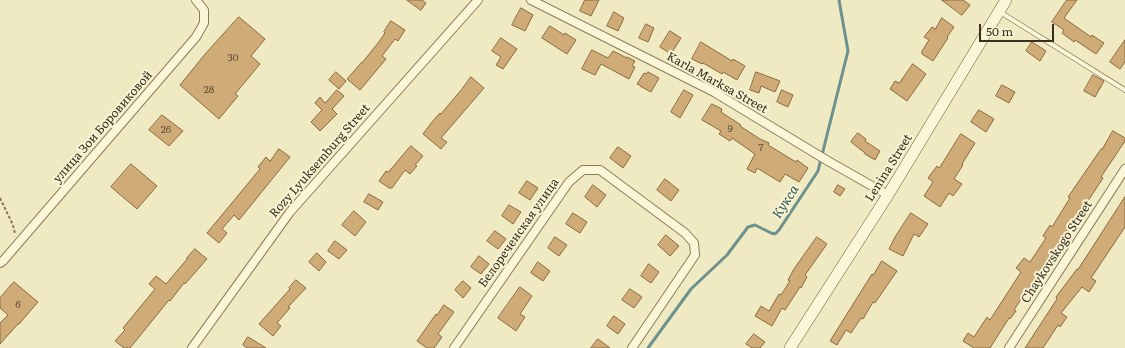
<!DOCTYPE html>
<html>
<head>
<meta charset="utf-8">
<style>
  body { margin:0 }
  #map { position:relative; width:1125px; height:348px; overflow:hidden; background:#f0eac3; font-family:Literata,serif }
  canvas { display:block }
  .scale { position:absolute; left:979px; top:24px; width:75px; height:18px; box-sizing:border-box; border:2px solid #3a301e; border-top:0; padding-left:5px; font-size:12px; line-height:14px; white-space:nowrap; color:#3a301e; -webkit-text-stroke:3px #f7f3d3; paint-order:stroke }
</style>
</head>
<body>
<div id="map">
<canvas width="1125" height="348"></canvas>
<div class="scale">50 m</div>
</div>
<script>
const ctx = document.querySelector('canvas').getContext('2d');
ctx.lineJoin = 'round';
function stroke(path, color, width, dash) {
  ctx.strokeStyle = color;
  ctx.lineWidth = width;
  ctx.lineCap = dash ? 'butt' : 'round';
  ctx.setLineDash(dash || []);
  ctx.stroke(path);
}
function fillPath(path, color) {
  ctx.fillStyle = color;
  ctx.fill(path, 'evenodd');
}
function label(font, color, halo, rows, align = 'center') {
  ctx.font = font + ' Literata,serif';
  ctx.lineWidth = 4;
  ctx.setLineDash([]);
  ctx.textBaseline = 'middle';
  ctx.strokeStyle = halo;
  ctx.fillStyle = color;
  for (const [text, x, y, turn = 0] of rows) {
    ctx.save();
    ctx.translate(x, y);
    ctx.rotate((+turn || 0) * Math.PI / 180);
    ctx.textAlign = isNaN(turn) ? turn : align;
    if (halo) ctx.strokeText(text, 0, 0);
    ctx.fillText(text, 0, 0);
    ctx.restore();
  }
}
const stream = new Path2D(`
  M648,348l43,-59 36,-34 21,-28 7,-2 16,8 4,1 4,-4 39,-59 30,-120 -9,-51`);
const building = new Path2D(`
  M407,0h15l4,3 -5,7z
  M585,0h14l-8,16 -11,-5z
  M942,0h21l7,5 -8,10z
  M1067,0h10l-13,18 27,19 1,-2 12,8 -8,11 -21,-14 -1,2 -12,-9 2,-3 -12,-8z
  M521,8l12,7 -8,16 -13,-6z
  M614,12l10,6 -6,13 -11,-5z
  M239,17l26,22 -14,17 9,8 -25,30 3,2 -19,23 -39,-34 26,-32z
  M942,18l12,9 -7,10 1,1 -15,23 -11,-7v-3l7,-11 -5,-3 8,-10 3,2z
  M391,21l14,9 -7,11 -3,-2 -13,17 4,3 -26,31 -13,-11 15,-17v1l16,-20 7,-10 -1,-1z
  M646,24l8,4 -6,14 -9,-4z
  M550,26l14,9 1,-2 11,7 -9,14 -25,-16z
  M670,31l11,7 -10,16 -11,-7z
  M501,38l16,11 -14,20 -7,-4 5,-8 -9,-6z
  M1125,40v22l-5,7 -10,-7z
  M701,42l31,19 1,-2 12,7 -8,14 -14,-8 -1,2 -19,-11 -1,1 -10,-5z
  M1032,42l14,9 -6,10 -14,-10z
  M592,50l16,8 5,-7 14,7v-1l8,4 -3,5 3,1 -6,12 -28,-15 -6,11 -13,-6z
  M913,64l13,10 -19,27 -17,-12 5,-8 4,2z
  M336,72l10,9 -7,8 -10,-9z
  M648,72l11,6 -8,14 -11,-6v-1l-3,-1 7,-11 2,1z
  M756,72l24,9 -5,11 -14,-6 -2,7 -9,-3z
  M1093,75l11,6 -9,16 -11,-6z
  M471,77l13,11 -43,50 6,4 -6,7 -18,-15 9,-12 8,-9 1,1 21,-25z
  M1002,85l13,7 -6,11 -13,-7z
  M337,90l7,6 -12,13 5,5 -17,17 -9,-9 11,-12 -7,-7 5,-6 5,6z
  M684,90l9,5 -13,23 -9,-6z
  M782,90l11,5 -5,12 -11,-5z
  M712,104l10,5 -1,3 20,13 -1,1 20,13 9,4 -1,2 28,17 1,-2 11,8 -9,14 -14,-8 -5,8 -23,-14 -2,5 -8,-4 8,-15 -23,-16 -2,3 -11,-7 2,-3 -19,-11z
  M979,110l15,9 -8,13 -15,-10z
  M162,115l21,16 -14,15 -20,-16z
  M1113,131l12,7v3l-24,36 2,1 -19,29 -2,-1 -18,29 -24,35 1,1 -14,19 -13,20 2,1 -6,8 -1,-1 -19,30h-16l-11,-7 5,-8 6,4 13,-20 3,3 31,-48 -5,-4 8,-10 6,4 16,-24 -3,-2 7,-11 2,2 18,-29 -2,-1 33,-48h1z
  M858,133l8,6 -1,2 15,10 -5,9 -10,-6v-1l-14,-11z
  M961,134l14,9 -13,21 1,1 -9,14 8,5 -9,12 -4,-3 -9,14 -16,-11 9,-14 -5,-4 9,-12 2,2z
  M411,146l12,10 -8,9 2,1 -7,8 -5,-4 -13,18h-3l-10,-7 7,-10 2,1z
  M618,147l13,9 -8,12 -13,-10z
  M279,149l11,8 -51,63 -5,-5 -12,14 5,4 -8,10 -12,-10 53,-64 -2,-2 8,-10 4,4z
  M131,164l26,22 -20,23 -26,-22z
  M665,179l14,11 -8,11 -14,-11z
  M527,181l11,7 -8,12 -11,-7z
  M593,185l13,10 -9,12 -12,-10z
  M838,185l7,4 -5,7 -6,-4z
  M369,194l14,8 -5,8 -14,-8z
  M1125,197v30l-34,51 5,3 -7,11 -7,-5 -21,26 6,4 -7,10 -2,-2 -15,23h-18l32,-49 -1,-2 21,-28h1z
  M509,205l12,7 -8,12 -11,-8z
  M354,211l12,11 -11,14 -13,-11z
  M573,213l14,9 -7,11 -14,-9z
  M911,213l17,11 -9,13 -5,-3 -11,22 -14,-7 6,-12z
  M495,231l11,8 -8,10 -11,-8z
  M666,235l13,11 -9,10 -12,-11z
  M555,237l12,8 -8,11 -11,-8z
  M817,237l10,7 -22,31 2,2 -6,11 -1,-1 -15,23 -3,-2 -10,18 -17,-10 6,-10 8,5 10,-17 2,1 9,-14 -2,-1 6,-11z
  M335,241l12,9 -8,9 -11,-8z
  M195,249l12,10 -22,25 -1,-1 -14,18 -1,-1 -39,48h-6l-9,-7 10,-11 -2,-2 32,-39 -6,-5 7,-8 10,8 22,-26h-1z
  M317,253l9,9 -7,9 -10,-9z
  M479,256l10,8 -8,10 -10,-7z
  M882,261l15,10 -22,32 -2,-1 -10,17 -2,-1 -10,15 -5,-3 -9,15 -7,-4 42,-67 1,1z
  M538,262l12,9 -7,10 -12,-8z
  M649,264l10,8 -8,11 -10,-7z
  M296,280l10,8 -18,19 2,1 -13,15 4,3 -8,10 -14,-12 31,-35 -1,-1z
  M463,281l8,7 -8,10 -8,-8z
  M14,282l24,20 -19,22h-1l-18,20v-21l8,-8 -8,-7v-10z
  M520,287l12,9 -12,18 5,3 -9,14 -18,-13z
  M630,289l12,8 -8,11 -12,-8z
  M444,305l10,7 -16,22 4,3 -8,11h-7l-10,-7 19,-27 1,1z
  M614,316l11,8 -7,10 -11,-8z
  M754,334l11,8 -5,6h-8l-6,-4z
  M248,337l18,11h-19l-4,-3z
  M598,339l12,9h-19z`);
const path = new Path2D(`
  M0,198l13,27 2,9`);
const lane = new Path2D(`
  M1000,12l125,78`);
const street = new Path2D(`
  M531,0l183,92 114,69 60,34
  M0,263l3,-2 193,-224 8,-14v-13l-8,-10
  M192,348l98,-136 188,-212
  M454,348l115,-166 14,-12h17l85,63 9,10 1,12 -63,93
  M1009,348l116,-179`);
const secondary = new Path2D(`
  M790,348l98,-153 118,-195`);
const numberNames = [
  ["30",233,58],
  ["28",209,90],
  ["9",730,129],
  ["26",166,130],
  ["7",761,148],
  ["6",18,305]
];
const streetNames = [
  ["Karla Marksa Street",717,83,29],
  ["улица Зои Боровиковой",103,127,-49],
  ["Rozy Lyuksemburg Street",320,161,-49],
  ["Lenina Street",889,168,-58],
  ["Белореченская улица",519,233,-55],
  ["Chaykovskogo Street",1057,252,-57]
];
const waterNames = [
  ["Кукса",786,202,-57]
];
stroke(stream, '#6c918e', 3);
fillPath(building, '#cfab78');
stroke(building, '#8b6a3e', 1);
stroke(lane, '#8b7c59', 5.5);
stroke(street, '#8b7c59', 10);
stroke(secondary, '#6d5d3c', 12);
stroke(path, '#8b7c59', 2, [3, 2]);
stroke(lane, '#faf6d7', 4);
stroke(street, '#faf6d7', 8);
stroke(secondary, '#faf6d7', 11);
label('10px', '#5f4f34', null, numberNames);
label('12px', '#3a301e', '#f7f3d3', streetNames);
label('italic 13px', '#2c555a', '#f7f3d3', waterNames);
</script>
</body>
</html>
